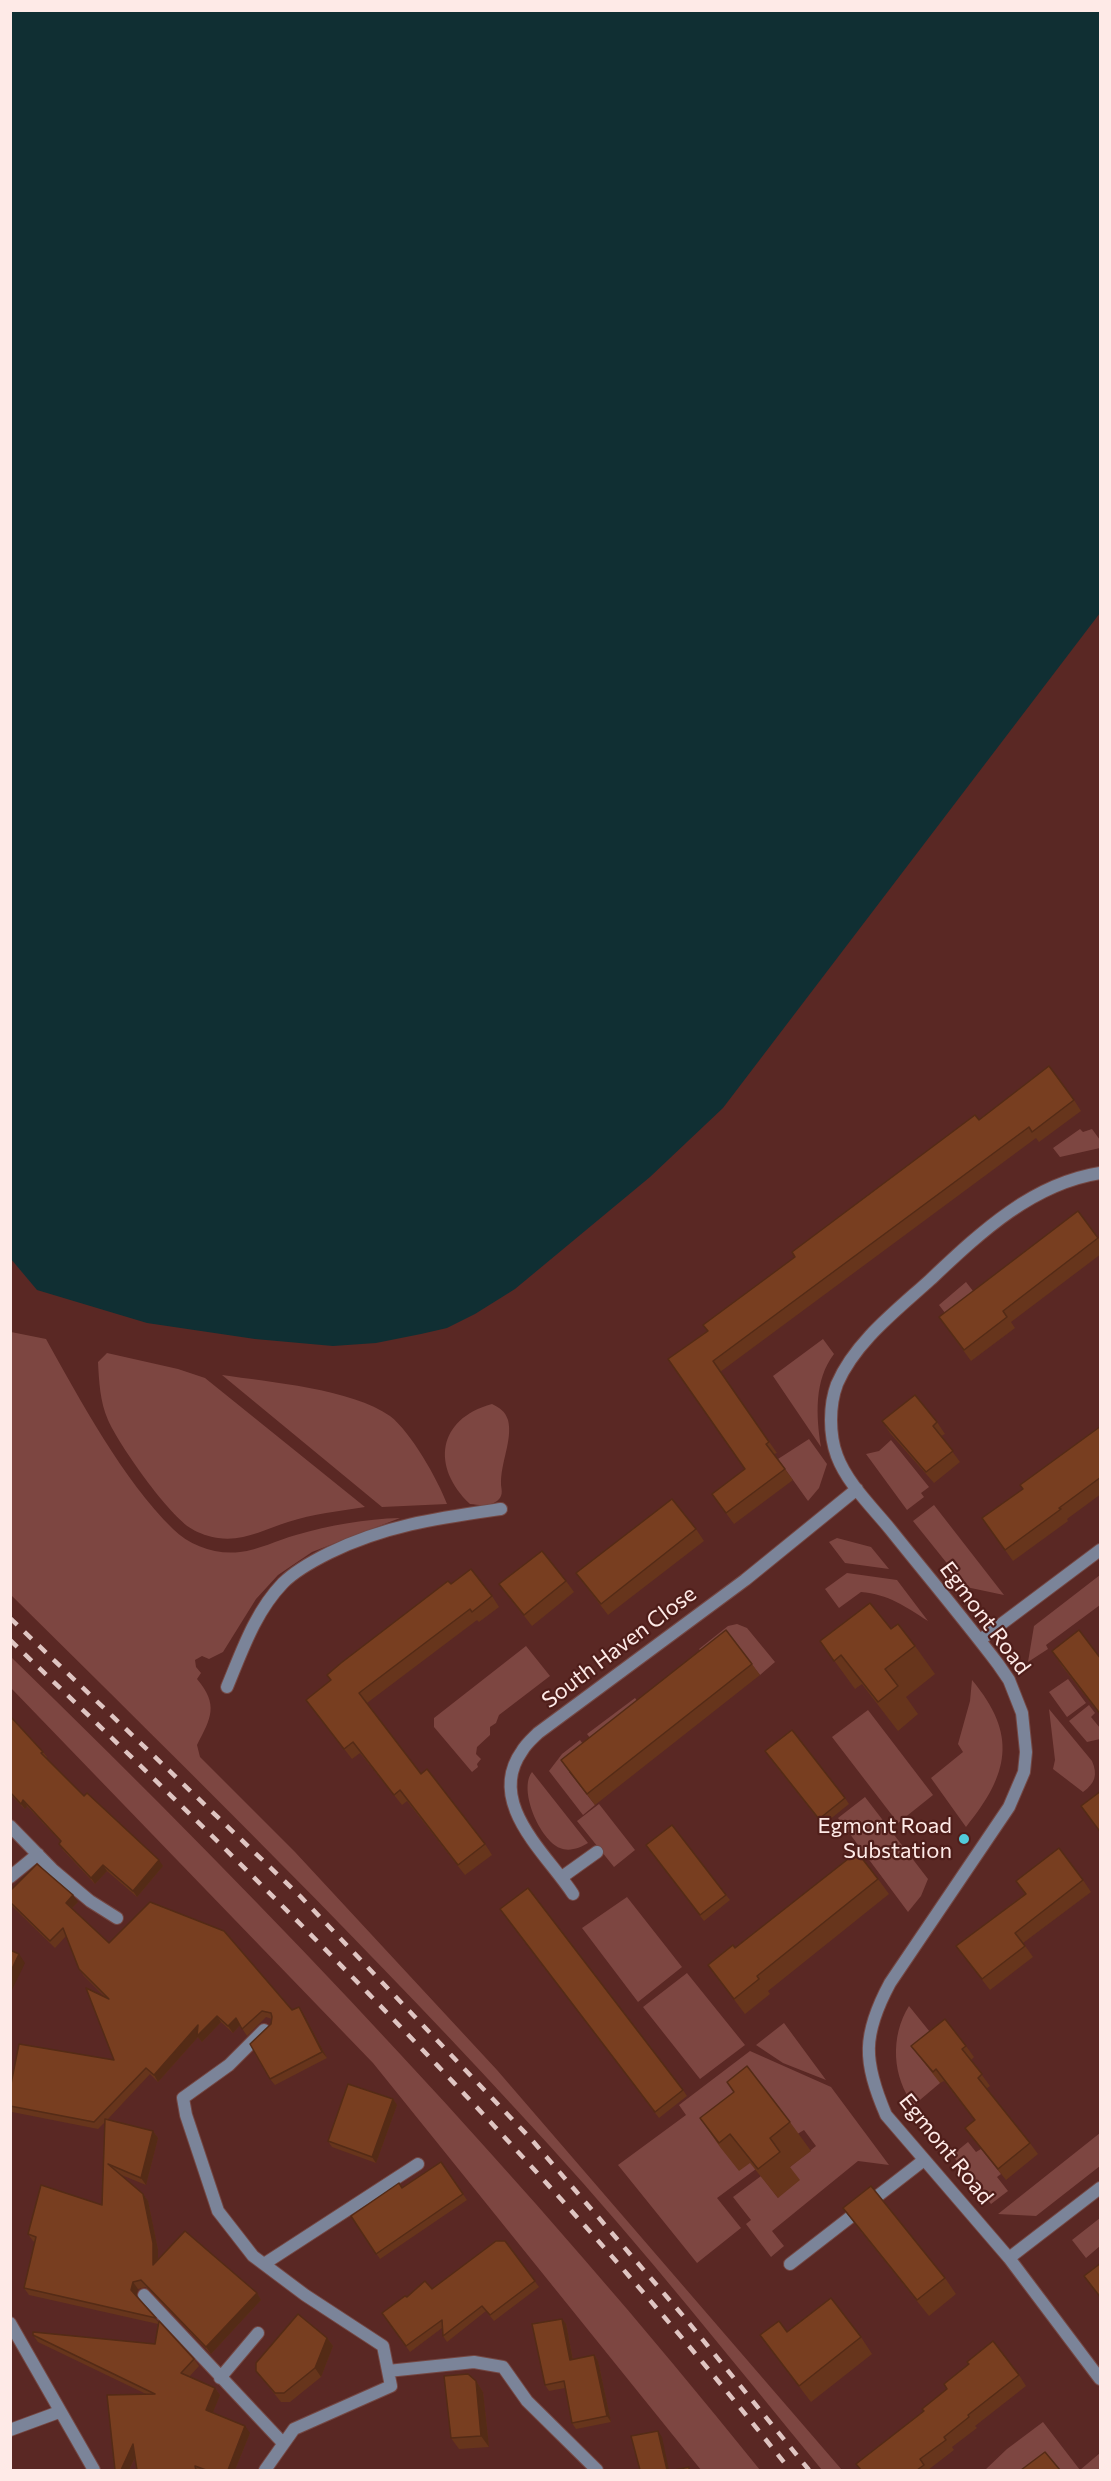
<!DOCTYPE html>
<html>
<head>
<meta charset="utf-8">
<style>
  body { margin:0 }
  #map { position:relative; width:1111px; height:2481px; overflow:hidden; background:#5a2824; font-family:Commissioner,sans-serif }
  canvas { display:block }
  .frame { position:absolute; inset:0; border:12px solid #feeae7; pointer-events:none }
</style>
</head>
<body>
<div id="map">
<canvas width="1111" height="2481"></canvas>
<div class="frame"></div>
</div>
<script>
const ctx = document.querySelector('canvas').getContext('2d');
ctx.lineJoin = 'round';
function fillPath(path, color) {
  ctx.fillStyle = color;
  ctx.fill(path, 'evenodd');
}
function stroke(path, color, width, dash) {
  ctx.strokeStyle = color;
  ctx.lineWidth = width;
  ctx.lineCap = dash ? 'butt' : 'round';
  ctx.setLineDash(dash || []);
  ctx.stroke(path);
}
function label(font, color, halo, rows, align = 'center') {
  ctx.font = font + ' Commissioner,sans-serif';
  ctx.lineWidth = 4.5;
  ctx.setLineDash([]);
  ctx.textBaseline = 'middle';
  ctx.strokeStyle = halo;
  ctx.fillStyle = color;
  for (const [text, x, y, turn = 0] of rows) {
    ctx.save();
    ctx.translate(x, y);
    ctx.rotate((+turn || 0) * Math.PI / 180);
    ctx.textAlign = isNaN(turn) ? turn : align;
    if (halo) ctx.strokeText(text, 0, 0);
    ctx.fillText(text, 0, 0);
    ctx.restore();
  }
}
const green = new Path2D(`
  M1080,1129l3,3 9,-3 8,11v8l-40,9 -7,-9z
  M966,1282l14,18 -28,22 -13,-17z
  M11,1332l35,7c34,61 77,141 127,190 17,17 43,26 67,23 18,-2 38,-12 56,-17 34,-10 69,-16 104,-17l-88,34 -34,23 -22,24 -33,53 -14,7 -7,-3 -7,4 1,7 5,6 -4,6c22,26 14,39 0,66l3,12 95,95 202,218 345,400h-20c-90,-109 -178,-221 -274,-326 -172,-189 -355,-369 -537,-549z
  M823,1339l11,15c-20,26 -18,62 -13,93l-48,-71z
  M107,1353l71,16 27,9 160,129c-26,4 -52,7 -77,15 -23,7 -45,20 -70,16 -8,-1 -20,-5 -26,-9 -23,-13 -73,-84 -84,-109 -8,-18 -9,-39 -10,-58z
  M222,1375c47,7 130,14 168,41 21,16 48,64 57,88l-65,3z
  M492,1404c8,4 13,7 16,16 5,20 -8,43 -7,65 1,7 2,11 -4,16 -8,6 -18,4 -27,3 -39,-37 -33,-85 22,-100z
  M809,1439l18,25 -8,24 -11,13 -30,-42z
  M891,1440l38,47 -8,6 3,4 -17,13 -41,-56 13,-3z
  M934,1505l70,90 -38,-8 -53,-66z
  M837,1538l34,9 18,22 -44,-6 -16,-21z
  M847,1573l50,7 31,41c-22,-14 -40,-27 -67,-29l-22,16 -14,-19z
  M1100,1575v30l-54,40 2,4 -20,13 6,-36z
  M737,1624l10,4 28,34 -15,13 -26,-33 -25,19 -10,-12 29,-23z
  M526,1646l24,30 -51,39 -3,8 -6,4v8l-13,12 -1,7 5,5 -4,5 1,3 -6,5 -38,-45v-9z
  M11,1657c264,256 519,526 749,813h-59l-328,-407 -362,-375z
  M1068,1679l18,24 -19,14 -18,-25z
  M972,1680c46,55 37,94 -6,147l-35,-49 32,-26 -5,-8 12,-43z
  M635,1698l10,13 -47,37 -11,-14z
  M1089,1705l6,8 -4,4 9,11v11l-13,3 -18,-21z
  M1049,1709l43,52c6,14 3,22 -9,31l-30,-23 2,-9z
  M868,1710l65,85 -35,28 -66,-86z
  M580,1740l11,15 -22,17 26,33 -12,10 -34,-44 13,-17z
  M532,1772l56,71c-8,5 -19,9 -28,5 -20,-8 -42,-58 -28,-76z
  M865,1797l63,82 -7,17 -13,16 -70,-94z
  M599,1804l36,46 -21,17 -37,-46z
  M627,1897l55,70 -44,35 -56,-74z
  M687,1973l58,72 -45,34 -57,-72z
  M909,2006l29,36 2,41 -26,22c-22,-27 -24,-69 -5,-99z
  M784,2023l42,57 -43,-17 -27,-18z
  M750,2051l81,36 58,78 -31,-4 -86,70 12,15 -13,11 -25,-33 5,-4 -18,-23 28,-21 17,22 12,-31 26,-21 -12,-16 -53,32 5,7 -39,29 24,30 -44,35 -79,-98 68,-50 -7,-10z
  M1100,2133v33l-64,50 -38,-2z
  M968,2142l8,10 5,-3 20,25 -4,3 11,14 -17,13 -39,-49z
  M1100,2218v28l-14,12 -14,-18z
  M1043,2422l37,48 20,-17v17h-115l22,-21z`);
const water = new Path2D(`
  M10,11h1090v602l-377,495 -73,69 -135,112 -40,25 -28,14 -26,6 -45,9 -43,3 -78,-7 -108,-16 -110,-33 -26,-31z`);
const service = new Path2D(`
  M227,1687c15,-36 28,-75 56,-104 13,-13 30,-22 46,-30 57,-28 110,-35 172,-44
  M10,1826l42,43 38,32 27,17
  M10,1877l28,-23
  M264,2030l-35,35 -46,33 3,17 32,96 35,45 52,39 78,51 8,40 -97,43 -29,41
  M264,2264l154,-100
  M790,2264l134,-104
  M144,2295l138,147
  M10,2323l84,147
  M388,2371l86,-9 29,5 24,34 70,69
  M220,2378l38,-45
  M10,2430l49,-18`);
const minor = new Path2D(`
  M1100,1173c-69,11 -120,60 -170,107 -33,30 -75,62 -93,104 -8,21 -8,51 0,72 10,27 35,51 53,73 36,45 73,89 108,135l11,16 13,33 4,39 -2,20 -15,35 -119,176c-28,52 -27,78 -4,132l123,143 91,121
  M980,1640l120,-90
  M562,1877l35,-25
  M573,1894c-26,-40 -88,-91 -51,-143 4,-7 10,-12 16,-18l207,-153 112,-91
  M1009,2258l91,-70`);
const rail = new Path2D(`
  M10,1618l290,278 231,243 154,179 124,152
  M10,1640c275,263 544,531 780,830`);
const wall = new Path2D(`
  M1074,1100l7,11 -42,31 -3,-4 -316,234 57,81 -3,1 19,26 -59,44 -22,-30 33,-25 -77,-110 39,-28 88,-74 184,-137z
  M1078,1211l23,30v13l-90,68 4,6 -44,33 -24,-33z
  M882,1421l55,1 8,12 -4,2 19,26 -26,21 -44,-50z
  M1101,1426v68l-34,25 1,2 -55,40 -31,-43 41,-29z
  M696,1529l8,12 -96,74 -32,-42z
  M566,1581l8,11 -42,34 -33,-42z
  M451,1584l41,12 7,11 -20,15 -2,-2 -110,83 54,71 64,70 7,11 -27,20 -58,-74 -5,4 -42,-52 -8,6 -46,-59z
  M891,1629l24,17 20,28 -29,23 12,17 -20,17 -36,-47 -7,5 -35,-48z
  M1052,1651l49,8v57l-39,-50z
  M752,1664l8,11 -165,130 -34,-45z
  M10,1716l33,36 4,5 -1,1 38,38 79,70 -26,31 -30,-26 -12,13 -32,-34 -4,-6 2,-2 -34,-36 -2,3 -15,-15z
  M769,1757l76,41 4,6 -26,21z
  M650,1851l76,44 4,5 -26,21z
  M878,1879l11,15 -121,97 2,3 -25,20 -37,-49 27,-17z
  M1083,1880l8,12 -68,51 10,14 -43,33 -34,-44 69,-52 -9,-13z
  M10,1891l68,11 -6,6 37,35 183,67 7,-3 4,6 24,45 -52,27 -5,-6 1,-55 1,-5 -6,-2 -19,19 -7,-11 -7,8 -12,-11 -19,20 -4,-5 -40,45 -8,-8 -43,46 46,11 5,7 -12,47 -27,-11 24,20 5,7 10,49v9l99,34 4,7 -50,54 -65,-67 -8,2 -2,7 22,26 36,37 5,7 -10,11 26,11 5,7 -7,17 37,21 -15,37h-98l-2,-12 -6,12 17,-76 -108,-52 -5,-7 122,9 3,-20 -129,-29 -5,-7 11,-46 -2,-1 -5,-7 74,-29 3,-83 -7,7 -86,-17 -2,-3v-3l104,-46 -9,-63 -21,-21 -5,-7 -13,-33 -11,12 -45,-44z
  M500,1909l183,181 4,6 -28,22z
  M911,2046h55l8,11 -3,3 19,26 -4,3 44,54 8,11 -32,26 -41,-52 10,-8 -31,-39 -4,2z
  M393,2099l4,6 -21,58 -44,-16 -4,-6z
  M700,2118l90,4 21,29 -21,16 10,13 -22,18 -28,-35 -11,8 -19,-24z
  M441,2162l26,38 -87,59 -29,-43 51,-28z
  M843,2208l102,70 11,16 -27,22 -74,-92z
  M505,2241l34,46 -45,34 -8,-10 -39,31 -4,-6 -1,-8 -32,24 -28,-39 25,-16 25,-8z
  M562,2319l4,5 7,36 21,-5 4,6 13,61 -35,7 -4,-6 -7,-35 -16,3 -4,-6z
  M787,2332l74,5 11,17 -61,48 -51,-67z
  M327,2338l6,8 -12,31 -31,25h-9l-25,-31z
  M1019,2375l7,11 -51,40 2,2 -25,19 2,3 -26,20h-68z
  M476,2381l7,11 6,55 -30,2 -8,-11z`);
const shadedWall = new Path2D(`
  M23,1800l4,6 -2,3 -4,-5z
  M159,1860l4,6 -26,31 -4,-6z
  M103,1865l4,6 -12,13 -4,-6z
  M73,1895l5,7 -7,7 -5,-6z
  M19,1954l6,9 -15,31v-21z
  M299,2007l4,6 24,45 -5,-6z
  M217,2016l4,6 -19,20 -4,-5 -40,45 -4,-7 44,-50z
  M236,2018l4,7 -7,8 -5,-7z
  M393,2099l4,6 -21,58 -4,-6z
  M153,2131l5,7 -12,47 -5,-7z
  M143,2194l5,7 10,49v22l-5,-7z
  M133,2282l5,7 -2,8 -5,-7z
  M257,2293l4,7 -50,54 -5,-7z
  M562,2319l4,5 8,42 -4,-6z
  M327,2338l6,8 -12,31 -6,-9z
  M594,2355l4,6 13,61 -4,-6z
  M476,2381l7,11 6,55 -8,-11z
  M215,2388l5,7 -9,22 -5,-7z
  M245,2426l5,7 -15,37h-7z
  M658,2431l4,6 7,33h-2z
  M133,2444l5,7 -9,19h-8z`);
const building = new Path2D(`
  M1049,1066l25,34 -42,32 -3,-5 -316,234 56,81 -3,2 19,25 -59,44 -14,-19 33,-25 -77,-110 40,-28 -5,-6 92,-68 -3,-5 183,-137 4,5z
  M1078,1211l20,27 -95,73 4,6 -43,33 -25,-33z
  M915,1395l22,27 -4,4 20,25 -27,21 -44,-51z
  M1101,1426v51l-42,31 2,1 -56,41 -23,-32 41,-29 -3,-4z
  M672,1499l24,30 -95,75 -25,-31z
  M542,1551l24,30 -42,34 -25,-31z
  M471,1569l21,27 -20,16 -2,-3 -111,84 62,81 6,-5 58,75 -27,21 -58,-75 -6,5 -41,-53 -9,7 -38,-49 25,-20 -4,-5 14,-12 107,-82 3,3z
  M870,1603l21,26 7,-5 17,22 -30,23 13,17 -20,16 -37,-47 -7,6 -14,-20z
  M726,1630l26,34 -165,130 -26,-34z
  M1079,1630l22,29v56l-49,-64z
  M10,1716l33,36 -2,1 43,43 3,-3 72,67 -26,31 -30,-26 -12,13 -32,-34 2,-3 -38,-41 -2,4 -11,-12z
  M792,1730l53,68 -26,21 -54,-68z
  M1101,1791v42l-20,-27z
  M672,1825l54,70 -26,20 -54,-70z
  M1059,1848l24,32 -68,53 10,13 -43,33 -26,-33 70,-52 -10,-13z
  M857,1852l21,27 -121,97 2,3 -25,20 -26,-34 25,-20 2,3z
  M37,1864l36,31 -7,8 43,40 41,-41 74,29 68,79 7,-3 23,45 -52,27 -20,-35 21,-20 1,-7 -1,-4 -9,-2 -20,18 -6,-11 -8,8 -11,-10 -20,20 1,-11 -44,50 -8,-7 -52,54 -84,-16v-17l9,-45 95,16 -28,-72 23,11 -30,-30 -16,-41 -13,13 -40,-39v-11z
  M528,1888l155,202 -28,22 -155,-203z
  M10,1950l9,4 -9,19z
  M945,2019l21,27 -4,3 20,25 -4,4 52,65 -32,26 -33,-41 10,-8 -39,-51 -3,3 -22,-26z
  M747,2066l43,56 -20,16 10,14 -22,17 -28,-35 -11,9 -19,-25 34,-26 -7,-10z
  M348,2084l45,15 -21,58 -44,-16z
  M105,2119l48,12 -12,47 -33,-14 35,30 10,49v22l32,-34 72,62 -51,54 -65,-67 -8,2 -2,8 25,28 -132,-30 12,-51 -8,-3 13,-49 61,20z
  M441,2162l22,32 -87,60 -25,-38 48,-33 3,5z
  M871,2186l74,92 -28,22 -74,-92z
  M496,2241h9l30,40 -45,34 -8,-9 -39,30 -1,-16 -36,26 -24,-33 23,-17 2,1 18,-16 7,8z
  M1101,2263v35l-17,-22z
  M831,2298l30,39 -62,49 -39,-51 19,-14 8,11z
  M298,2314l29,24 -12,30 -31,25h-9l-19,-22v-8z
  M562,2319l8,41 24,-5 13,61 -35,7 -8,-42 -19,4 -13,-61z
  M159,2321l35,38 -13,14 34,15 -9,22 39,16 -17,44h-22l-11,-4 1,4h-59l-4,-26 -12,26h-6l-8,-75 48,-1 -122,-59v-3l122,12z
  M993,2341l26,34 -51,40 1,2 -25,20 2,3 -26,19 4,6 -7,5h-56l-5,-6 68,-53 -2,-2 25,-20 -3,-5 25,-20 -2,-2z
  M468,2374l8,7 5,55 -30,2 -7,-62z
  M658,2431l9,39h-27l-9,-34z
  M1045,2452l15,18h-39z
  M689,2467v3h-14z`);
const markers = [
  [964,1839,6,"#52cbda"]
];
const streetNames = [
  ["Egmont Road",985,1618,53],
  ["South Haven Close",619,1647,-37],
  ["Egmont Road",946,2149,51]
];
const poiNames = [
  ["Egmont Road",952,1826],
  ["Substation",952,1851]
];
fillPath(green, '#7d4641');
fillPath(water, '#102f33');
stroke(service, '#744743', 14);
stroke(minor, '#744743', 14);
stroke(service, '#7b8499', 12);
stroke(minor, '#7b8499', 12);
stroke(rail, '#dfc5c2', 4.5, [10, 10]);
fillPath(wall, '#67351c');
fillPath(shadedWall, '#542b16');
fillPath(building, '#783e20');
stroke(building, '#542b16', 1.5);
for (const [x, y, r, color] of markers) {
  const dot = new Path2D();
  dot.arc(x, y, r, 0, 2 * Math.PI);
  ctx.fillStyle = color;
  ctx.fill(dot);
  stroke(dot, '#4f1e1a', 2);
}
label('22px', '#feeae7', '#4f1e1a', streetNames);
label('22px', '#feeae7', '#4f1e1a', poiNames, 'right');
</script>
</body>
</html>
